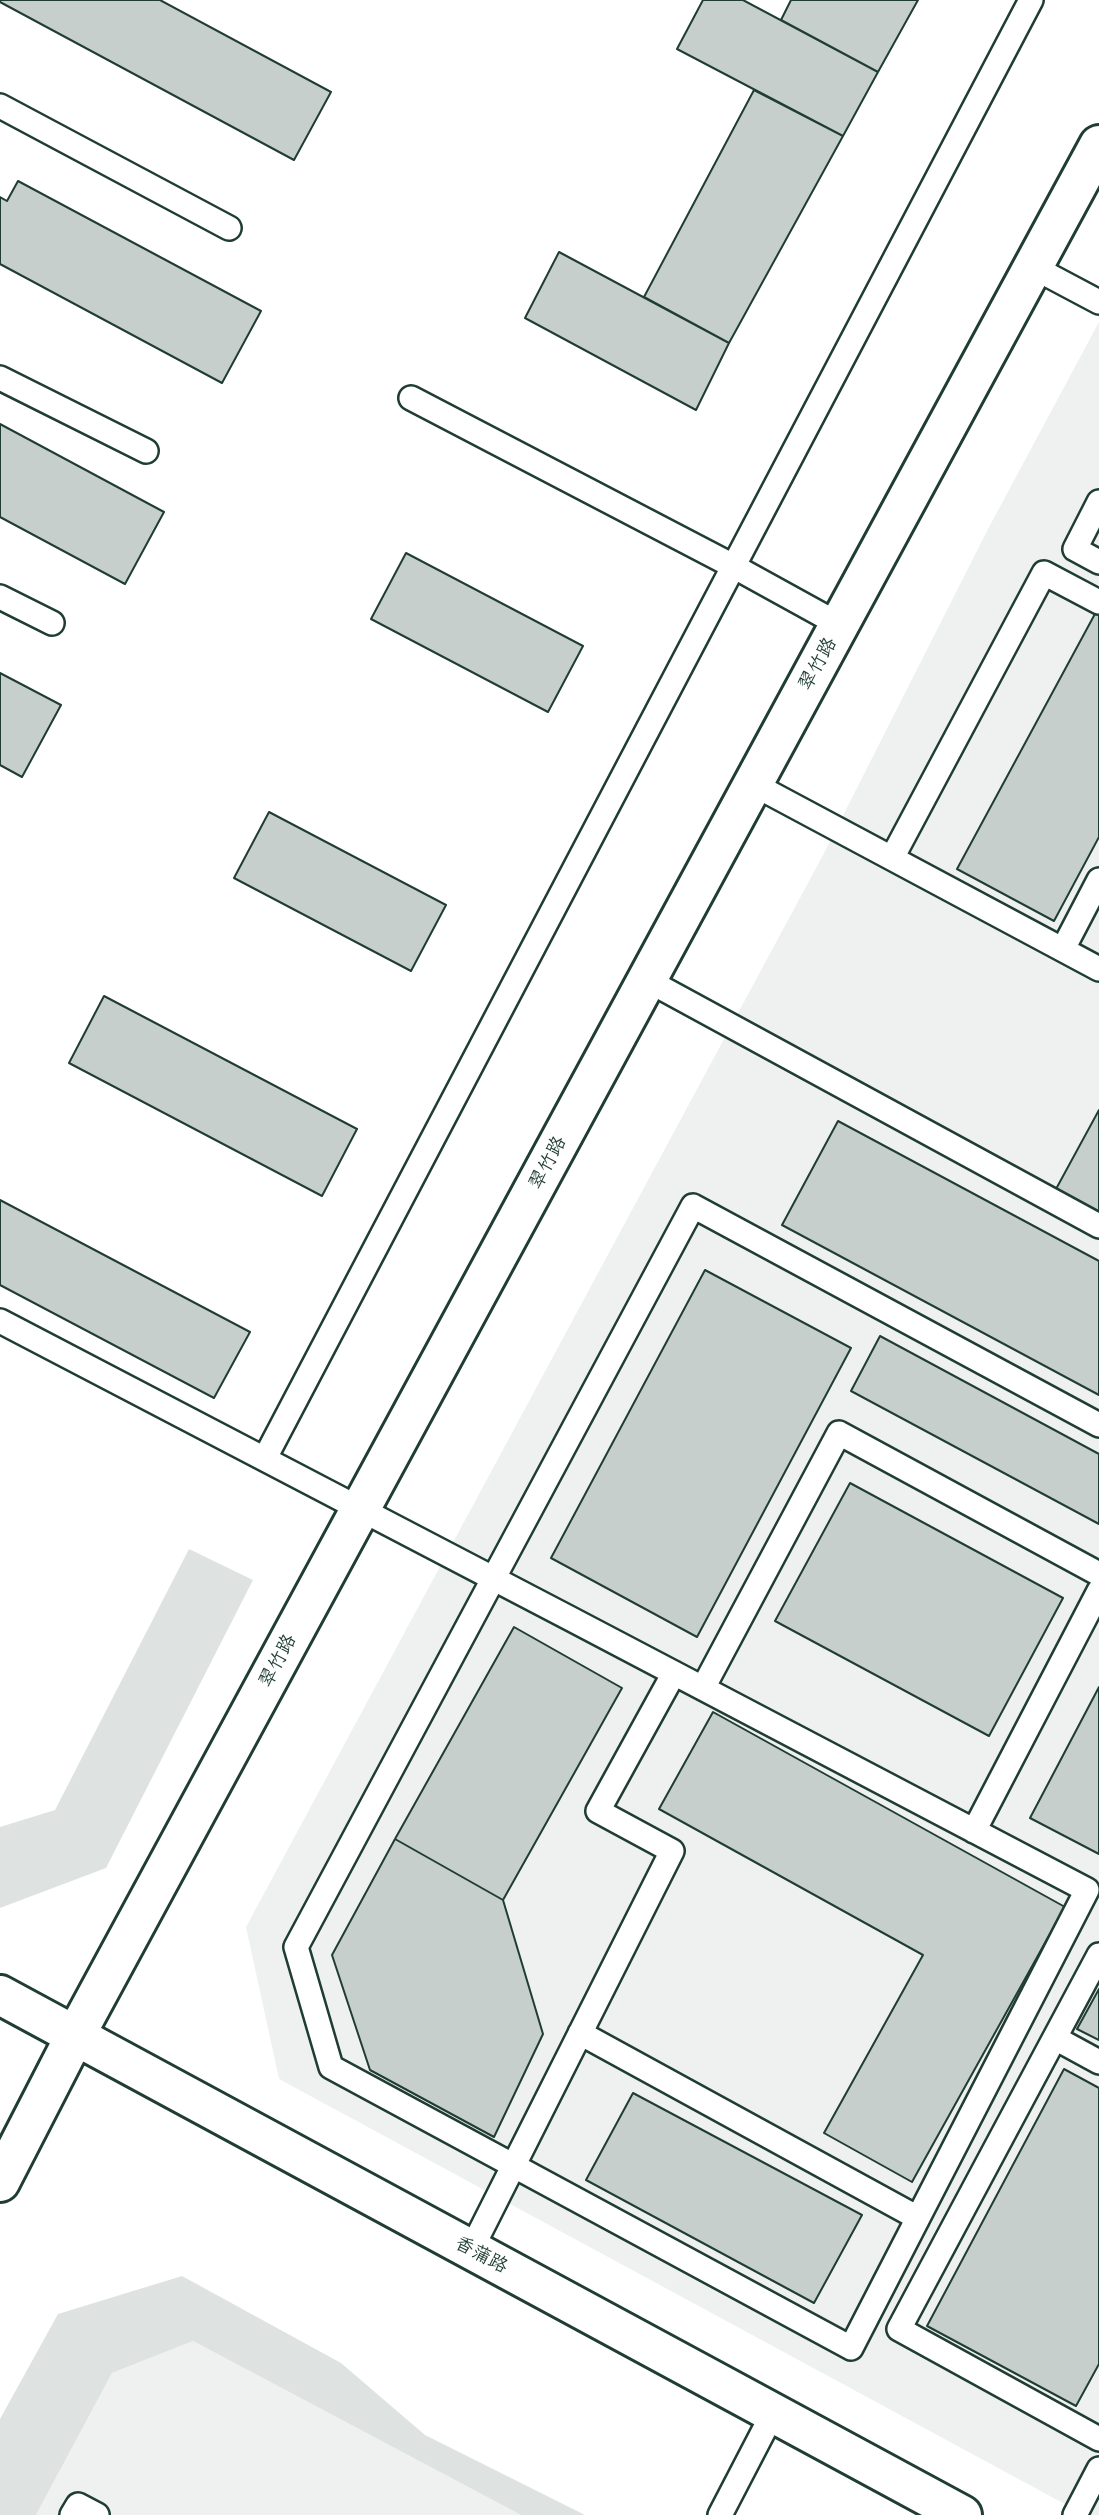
<!DOCTYPE html>
<html>
<head>
<meta charset="utf-8">
<style>
  body { margin:0 }
  canvas { display:block; background:#fff }
</style>
</head>
<body>
<canvas width="1099" height="2515"></canvas>
<script>
const ctx = document.querySelector('canvas').getContext('2d');
ctx.lineJoin = 'round';
function fillPath(path, color) {
  ctx.fillStyle = color;
  ctx.fill(path, 'evenodd');
}
function stroke(path, color, width, dash) {
  ctx.strokeStyle = color;
  ctx.lineWidth = width;
  ctx.lineCap = dash ? 'butt' : 'round';
  ctx.setLineDash(dash || []);
  ctx.stroke(path);
}
function label(font, color, halo, rows, align = 'center') {
  ctx.font = font + ' "Playpen Sans","LXGW WenKai TC",sans-serif';
  ctx.lineWidth = 6;
  ctx.setLineDash([]);
  ctx.textBaseline = 'middle';
  ctx.strokeStyle = halo;
  ctx.fillStyle = color;
  for (const [text, x, y, turn = 0] of rows) {
    ctx.save();
    ctx.translate(x, y);
    ctx.rotate((+turn || 0) * Math.PI / 180);
    ctx.textAlign = isNaN(turn) ? turn : align;
    if (halo) ctx.strokeText(text, 0, 0);
    ctx.fillText(text, 0, 0);
    ctx.restore();
  }
}
const built = new Path2D(`
  M1099,322v2193h-14l-806,-436 -33,-152 576,-1070 166,-328z
  M193,2341l328,174h-485l76,-142z`);
const green = new Path2D(`
  M189,1549l64,31 -147,288 -106,40v-81l55,-17z
  M182,2276l159,87 84,72 160,80h-64l-328,-174 -81,32 -76,142h-36v-96l58,-105z`);
const building = new Path2D(`
  M0,0h160l171,92 -37,68 -294,-158z
  M703,0h40l135,72 -35,64 -166,-87z
  M791,0h127l-40,72 -97,-52z
  M754,90l89,46 -114,207 -85,-46z
  M18,181l243,130 -39,72 -222,-119v-67l7,4z
  M559,252l170,91 -33,67 -171,-92z
  M0,424l164,88 -39,72 -125,-67z
  M406,553l177,93 -35,66 -177,-93z
  M1096,612l3,1v224l-45,84 -97,-52z
  M0,673l61,32 -39,72 -22,-12z
  M269,812l177,93 -35,66 -177,-93z
  M104,996l253,133 -35,67 -253,-133z
  M1099,1110v102l-43,-23z
  M838,1121l261,140v134l-317,-170z
  M0,1200l250,132 -36,66 -214,-113z
  M705,1270l146,78 -154,289 -146,-79z
  M880,1336l219,118v70l-248,-133z
  M850,1483l213,115 -74,138 -214,-115z
  M514,1627l108,61 -119,212 -108,-61z
  M1099,1687v167l-69,-36z
  M713,1712l352,195 -153,275 -88,-49 99,-178 -264,-146z
  M395,1839l108,61 40,134 -49,103 -124,-67 -38,-115z
  M1099,1989v51l-22,-11z
  M1064,2069l35,19v276l-23,42 -149,-80z
  M633,2093l229,122 -48,88 -228,-123z`);
const lane = new Path2D(`
  M0,106l229,122
  M1033,267l66,35
  M0,378l146,73
  M411,398l322,168 107,59
  M1099,502l-24,47 24,13
  M0,597l52,26
  M753,784l346,185
  M892,858l152,-285 55,29
  M1063,949l36,-69
  M647,980l452,246
  M0,1321c363,188 725,379 1087,569l-236,458 -520,-281 -35,-120 397,-741 406,219
  M265,1458l766,-1458
  M703,1688l136,-255 260,141
  M974,1831l125,-240
  M1099,1955l-200,374 200,110
  M580,2033l338,185
  M1055,2038l44,24
  M471,2250l201,-399 -74,-40 76,-138
  M72,2515l6,-10 19,10
  M720,2515l53,-102
  M1075,2515l24,-46`);
const secondary = new Path2D(`
  M0,1995l962,520
  M0,2182l75,-146 1024,-1891`);
const streetNames = [
  ["翠竹路",818,664,-61],
  ["翠竹路",548,1163,-62],
  ["翠竹路",278,1661,-62],
  ["香蒲路",481,2255,28]
];
fillPath(built, '#eef1f0');
fillPath(green, '#dee3e2');
fillPath(building, '#c7cfcc');
stroke(building, '#1f3d34', 2);
stroke(lane, '#1f3d34', 28);
stroke(secondary, '#1f3d34', 44);
stroke(lane, '#fff', 23);
stroke(secondary, '#fff', 38);
label('19px', '#1f3d34', '#fff', streetNames);
</script>
</body>
</html>
